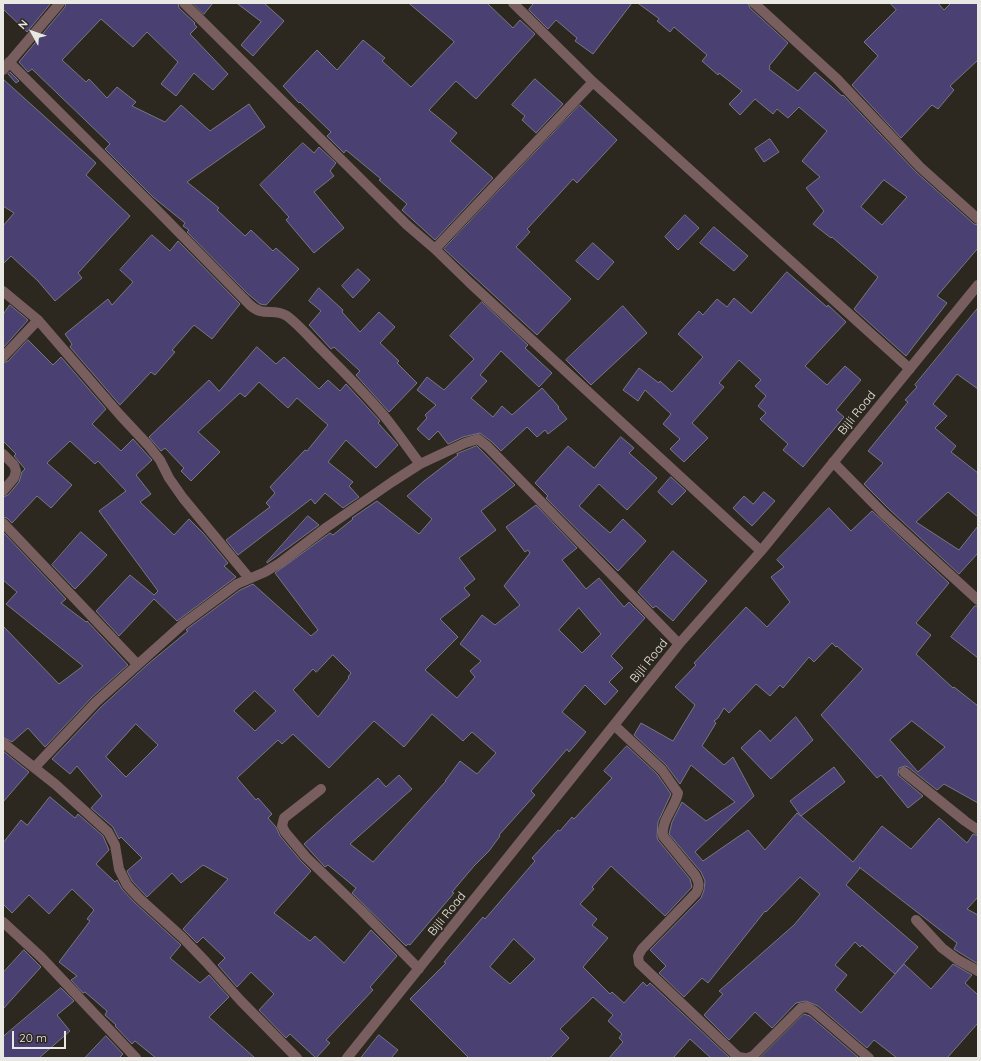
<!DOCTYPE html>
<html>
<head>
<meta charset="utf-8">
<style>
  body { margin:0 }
  #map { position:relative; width:981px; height:1061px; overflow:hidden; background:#2c281f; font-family:Quicksand,sans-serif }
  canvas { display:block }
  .frame { position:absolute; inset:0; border:4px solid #eae8e2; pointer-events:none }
  .north { position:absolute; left:12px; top:12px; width:40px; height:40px; -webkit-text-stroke:3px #2c281f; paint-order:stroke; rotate:310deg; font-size:11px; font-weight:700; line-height:16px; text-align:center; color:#eae8e2 }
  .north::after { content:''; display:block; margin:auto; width:14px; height:18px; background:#eae8e2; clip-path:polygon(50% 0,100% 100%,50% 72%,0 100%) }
  .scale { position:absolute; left:12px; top:1031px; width:54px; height:18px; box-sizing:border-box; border:2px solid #eae8e2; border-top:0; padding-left:5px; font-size:12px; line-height:14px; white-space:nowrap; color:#eae8e2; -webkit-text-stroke:3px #2c281f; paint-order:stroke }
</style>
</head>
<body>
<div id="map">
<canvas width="981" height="1061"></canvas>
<div class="frame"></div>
<div class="north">N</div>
<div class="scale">20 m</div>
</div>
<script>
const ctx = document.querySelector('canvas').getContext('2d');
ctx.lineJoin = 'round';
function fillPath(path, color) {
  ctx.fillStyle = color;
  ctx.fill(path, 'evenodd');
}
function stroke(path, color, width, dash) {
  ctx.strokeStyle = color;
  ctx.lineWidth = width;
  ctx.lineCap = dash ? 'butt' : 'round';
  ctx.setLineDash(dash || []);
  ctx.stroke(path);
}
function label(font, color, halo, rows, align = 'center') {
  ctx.font = font + ' Quicksand,sans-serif';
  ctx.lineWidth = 3.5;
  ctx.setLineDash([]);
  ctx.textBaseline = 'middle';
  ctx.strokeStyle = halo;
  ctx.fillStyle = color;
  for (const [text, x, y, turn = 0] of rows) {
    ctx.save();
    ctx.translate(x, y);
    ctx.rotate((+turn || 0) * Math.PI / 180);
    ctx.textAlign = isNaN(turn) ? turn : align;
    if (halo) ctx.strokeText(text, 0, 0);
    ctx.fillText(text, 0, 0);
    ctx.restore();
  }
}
const building = new Path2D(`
  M3,3h48l-24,29 -24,-23z
  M66,3h112l1,5 16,15 -1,1 3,3 -7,7 38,40 -15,16 -19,-17 -18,23 -15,-12 17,-22 -31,-30 -14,15 -32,-28 -39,41 24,22 3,-3 18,19 10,-11 19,15 -4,4 33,16 16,-17 29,26 39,-27 16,23 -78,55 32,26 -2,2 28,26 6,-6 22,21 3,-3 23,21 -33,36 -6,-1 -12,-10 -61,-62 2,-2 -6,-4 2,-3 -32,-26 -48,-48 5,-5 -78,-75 -4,3 -9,-10 46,-55z
  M193,3h20l-9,11z
  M237,3h27l20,18 -31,35 -12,-11 20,-23z
  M409,3h78l26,25 7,-8 15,14 -59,65 -20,-18 -27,29 28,23 -7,8 43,37 -58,62 -33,-30 5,-6 -28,-24 2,-1 -35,-29 -2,3 -17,-17 4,-4 -31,-30 -1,1 -16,-17 34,-36 20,20 26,-30 22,18 -3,3 29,26 43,-45z
  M534,3h98l-39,51 -18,-13 2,-3 -21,-18 -8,9 -19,-19z
  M638,3h110l2,5 38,35 -19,23 1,1 -1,2 29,22 17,-19 27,24 1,-1 73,77 58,52 4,1v23l-41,48 10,7 -41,53 -52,-47 24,-32 -46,-40 -1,1 -18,-14 11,-13 -18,-23 14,-11 -18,-16 25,-30 -28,-24 -11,11 -11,-9 -4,5 -18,-15 -15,16 -11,-11 13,-13 -23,-18 -1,2 -16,-14 5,-6 -33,-28 -4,5 -13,-11 2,-2zM884,180l23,17 -25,28 -21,-18z
  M890,3h48l6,7 7,-7h27v57l-28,26 4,4 -16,19 -6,-4 -31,33 -49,-53 26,-29 -14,-14 32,-32z
  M10,72l9,9 -3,2 -8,-9z
  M3,79l93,84 -10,12 44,41 -52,57 4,5 -27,23 -17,-20 -27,-25 -8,8v-38l11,-13 -11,-7z
  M535,79l28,25 -27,29 -14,-13 3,-4 -13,-11z
  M580,105l37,35 -40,43 -4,-4 -46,50 3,3 -14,15 55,52 -34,36 -93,-86z
  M770,139l9,13 -15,10 -9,-13z
  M303,143l11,10 5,-6 17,16 -6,8 4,5 -20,16 30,36 -30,25 -28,-33 3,-3 -29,-32z
  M685,215l14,13 -21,22 -13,-13z
  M714,227l34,29 -14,15 -34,-28z
  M152,235l18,16 8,-10 62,63 -28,35 -18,-14 -22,25 3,2 -20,23 -4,-3 -31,33 -50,-58 2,-3 -7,-10 43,-35 4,6 21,-23 -13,-12z
  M593,243l21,19 -16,18 -22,-19z
  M358,269l12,11 -17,18 -11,-12z
  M787,272l40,35 1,-2 18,17 -41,44 22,19 18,-19 16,14 -25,30 8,7 -41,50 -20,-17 5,-6 -28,-25 6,-6 -8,-7 8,-10 -11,-10 6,-6 -22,-20 -20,23 5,4 -32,36 16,15 -24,24 -14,-13 10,-10 -17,-15 8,-10 -26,-24 -7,11 -15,-11 16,-22 20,15 1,-2 12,11 31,-35 -25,-23 21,-23 4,4 14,-16 10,8 7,-9 17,15z
  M319,288l24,22 -1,2 18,20 19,-20 16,15 -15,16 19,18 -2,2 20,20 -28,29 -33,-37 4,-4 -26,-24 -3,2 -22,-24 12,-14 -12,-10z
  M482,302l46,43 -3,3 27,25 -13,14 -38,-36 -21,24 7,6 -16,17 22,19 9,-11 10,9 30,-27 17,19 -1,1 9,11 -19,15 -3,-4 -8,7 -10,-10 -26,24 -9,-9 -12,-9 -17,4 -15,7 -10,-13 -9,9 -12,-11 10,-11 -2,-3 11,-10 -19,-15 10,-13 17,13 30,-31 -24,-23z
  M10,305l18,15 -25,28v-33z
  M623,306l24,27 -56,52 -25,-25z
  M978,308v81l-21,-15 -24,30 14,12 -12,12 21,18 -5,6 27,21v44l-30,-25 -32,30 43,28 19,-24v27l-19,21 -70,-65 -25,-25 19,-21 -15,-12 40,-49 -3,-2 12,-13 -2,-2z
  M28,340l25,25 8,-8 45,52 -14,15 29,27 12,-12 19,21 -16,15 15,19 -11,8 34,33 15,-16 14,14 25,30 -4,3 12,11 -59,44 -23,-22 -35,37 -23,-25 34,-36 24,20 4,-4 -59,-80 27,-20 -28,-30 -3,3 -25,-23 -23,22 25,22 -21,23 -14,-12 -25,27 -5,-5 -4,-1v-20l5,-2 11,-13 3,-10 3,-3 -11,-13 2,-2 -13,-13v-78l5,-2z
  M257,347l19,17 8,-7 35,32 9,-9 12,11 6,-7 34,37 -2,2 20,22 -22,23 -30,-28 -18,22 25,20 -4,4 10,11 -16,11 -18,-15 -10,11 -4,-5 -73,56 -12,-15 44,-33 -4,-4 9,-10 -5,-6 35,-37 2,1 21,-26 -31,-27 -9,10 -29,-26 -14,15 -5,-4 -42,39 22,20 -29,29 -10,-10 3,-3 -19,-20 -4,3 -12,-14 60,-57 10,11z
  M621,437l13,11 -5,5 28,25 -30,32 -28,-26 -20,22 31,27 13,-14 23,22 -28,30 -72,-73 2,-2 -13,-13 33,-37 26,22z
  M477,446l38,39 -34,26 15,19 -37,28 16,21 -11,9 6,7 -30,24 18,18 -33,33 32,28 18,-21 -5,-6 11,-10 -21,-17 22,-29 13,10 25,-20 -16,-19 26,-33 -2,-3 -3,2 -19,-25 30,-22 41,43 -15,12 24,29 13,-11 25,29 5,-5 16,16 -34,38 12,12 -14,14 9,9 -13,14 -20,-20 -23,27 24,20 -17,20 -2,-3 -36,42 4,4 -36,40 1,1 -11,15 -15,15 -22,26 2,1 -44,52 -2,-1 -2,2 -54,-53 4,-5 -28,-23 -3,2 -21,-23 74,-66 8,9 13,-12 13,14 -62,55 23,18 73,-81h-1l15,-20 17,13 19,-21 -24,-21 -9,9 -31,-27 -28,33 -30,-26 -45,47 -36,-34 -11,10 -4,-4 -41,38 19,22 2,-2 14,16 -4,4 8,9 4,9 21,25 10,10 -37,42 36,28 5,-5 29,27 27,-33 26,26 -27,31 3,3 -47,50 4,3 -14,15 -26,-24 -4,4 -27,-28 15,-16 -23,-22 -14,15 -19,-22 7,-7 -22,-21 -6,6 -14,-14 45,-50 -25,-14 -22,18 -9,-10 -25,24 -15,-16 -5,-10 15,-13 -21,-21 -2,2 -6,-12 -22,-19 11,-12 -25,-30 -7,8 -18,-15 49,-52 47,-43 40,-33 -2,-1 1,-1 53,-39 13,-6 58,52 7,-6 -43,-57 55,-40 3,2 20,-16 -1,-1 25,-17 42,33 13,-15 -25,-23 17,-15 34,-26 -1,-1zM579,608l22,26 -19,19 -23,-23zM333,655l18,18 -3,4 1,1 -31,39 -25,-27 20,-21 3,3zM255,691l21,20 -21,20 -21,-20zM136,724l22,21 -32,32 -20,-20z
  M671,477l15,14 -14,14 -14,-13z
  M764,492l11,9 -23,25 -19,-18 11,-12 9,8z
  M829,508l22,23 21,-20 77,72 -33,40 15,12 -15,19 37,34 1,-1 24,19v97l-34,-19 -7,6 -29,-23 -3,-1 -6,2 -1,7 25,21 -15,12 -27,-33 -4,3 -56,-63 42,-46 -26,-23 -1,1 -4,-4 -18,19 -5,-5 -26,31 -3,-3 -10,11 -14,-12 -27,29 -5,-5 -6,10 -4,3 2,2 -14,23 22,19 9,-8 21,39 -59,56 8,9 45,-31 17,20 32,-37 4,3 -11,-15 44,-34 11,15 -44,34 52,46 29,-36 29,23 28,-31 28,25 6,-9 5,2v61l-11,12 11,6v49l-24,-15 3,-6 -98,-76 1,1 -14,17 72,62 -23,27 -33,-29 -2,2 -5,-5 -20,23 12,10 -12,15 26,23 43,-49 27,25 22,-25 19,11 -7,8 13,12v28l-31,35h-50l-23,-18 -7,8 -49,-42 -12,-5 -10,2 -24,25 -17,-16 -26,28 -25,-25 19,-21 -4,-3 75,-66 26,-31 -20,-17 -34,35 -1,-1 -57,72 -6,-5 -18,19 -25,-24 7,-7 -16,-16 51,-52 3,-8 1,-9 -4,-9 -32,-38 3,-12 10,-20 24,19 29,-19 -44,-37 -11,19 -14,-19 -32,-30 7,-12 32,18 22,-36 -20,-18 21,-22 -2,-2 52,-56 21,20 23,-25 -19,-25 13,-10 -7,-7zM912,721l33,26 -27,25 -28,-32z
  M308,516l11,9 -52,38v-1z
  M3,532l63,67 -5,4 25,19 1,-1 41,44 -36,32 -47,50 -17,-19 -16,14 -9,-5v-111l56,58 24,-18 -77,-62 11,-12 -14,-12z
  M81,532l26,23 -25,27 -7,7 -23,-24z
  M673,551l34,30 -34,40 -17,-15 -3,2 -15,-16z
  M975,606h3v52l-27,-21z
  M796,717l17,23 -42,39 -30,-31 19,-18 10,11z
  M627,746l30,28 14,20 -13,28 -1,15 1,3 32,39 2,8 -27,29 -54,-50 -19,21 2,2 -14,15 17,15 -5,6 16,13 -25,29 27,27 2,-2 12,11 19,-21 4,4 3,-3 80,75h-19l-21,-19 -17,19h-64l14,-16 -4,-4 3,-4 -14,-13 5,-6 -20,-18 -33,32 9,9 -19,20h-81l-59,-59 36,-36 -2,-1 39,-45 2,2 50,-58 -3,-3 26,-28 2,1 12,-14 2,2 38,-41 -8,-7zM514,939l21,20 -25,25 -20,-17z
  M3,751l26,21 -26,30z
  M50,797l25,21 3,-4 25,22 6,14 -13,14 19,18 2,-2 5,9 12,13 47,43 -11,13 30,25 9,-8 20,22 -20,20 46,41h-99l-21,-17 -3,3 -17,-18 1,-1 -11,-10 2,-4 -22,-19 -2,1 -12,-13 6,-4 -18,-14 31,-41 -3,-2 7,-9 -22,-21 -23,25 -20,-19 -17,18 -9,-9v-61l18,-23 6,5z
  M24,950l17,17 -38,42v-36z
  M61,988l13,13 -17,14 13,16 -31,27h-36v-21z
  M804,1014l6,2 49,42h-99z
  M379,1035l19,15 -7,8h-30z
  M106,1036l17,18 -4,4h-34z`);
const minor = new Path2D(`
  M184,3l223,222 28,24 35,34 291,268
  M513,3l80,79 317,287
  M754,3l83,76 83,88 58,52
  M9,62l146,146 95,97c14,13 23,2 37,11 11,8 23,22 33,32 22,22 45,45 65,69 12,15 23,31 35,47l-28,18 -65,45 -47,36 -15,9 -28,12 -54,40 -87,78 -61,65
  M3,70l57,-67
  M435,249l158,-167
  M3,291l35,29 82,95 28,30 12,15 9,18 14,20 66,80
  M3,357l35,-37
  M3,454l11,11 2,6 -2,7 -11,13
  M833,462l51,52 94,86
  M420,464l45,-21 13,-4 10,8 191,197
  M3,523l134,141
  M614,725l48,45 16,23c-3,15 -17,27 -15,43l32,39c4,7 5,11 1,18l-54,56 -4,7 1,7 99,94 7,1
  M3,743l52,41 53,48 7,13 4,24 8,16 12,13 43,39 24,25 34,38 57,58
  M904,772l61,49 13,9
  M321,789l-37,29 -2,8 3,6 21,25 55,53 58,59
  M916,920l26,28 16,12 20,11
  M3,922l38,35 95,101
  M347,1058l332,-414 82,-93 217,-266
  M748,1058l5,-2 48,-48 6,-1 7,4 55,47`);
const streetNames = [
  ["Bijli Road",857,413,-51],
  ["Bijli Road",649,661,-51],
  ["Bijli Road",447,914,-51]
];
fillPath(building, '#4a4071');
stroke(building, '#787782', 1);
stroke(minor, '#795e60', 10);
label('12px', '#eae8e2', '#2c281f', streetNames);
</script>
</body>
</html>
